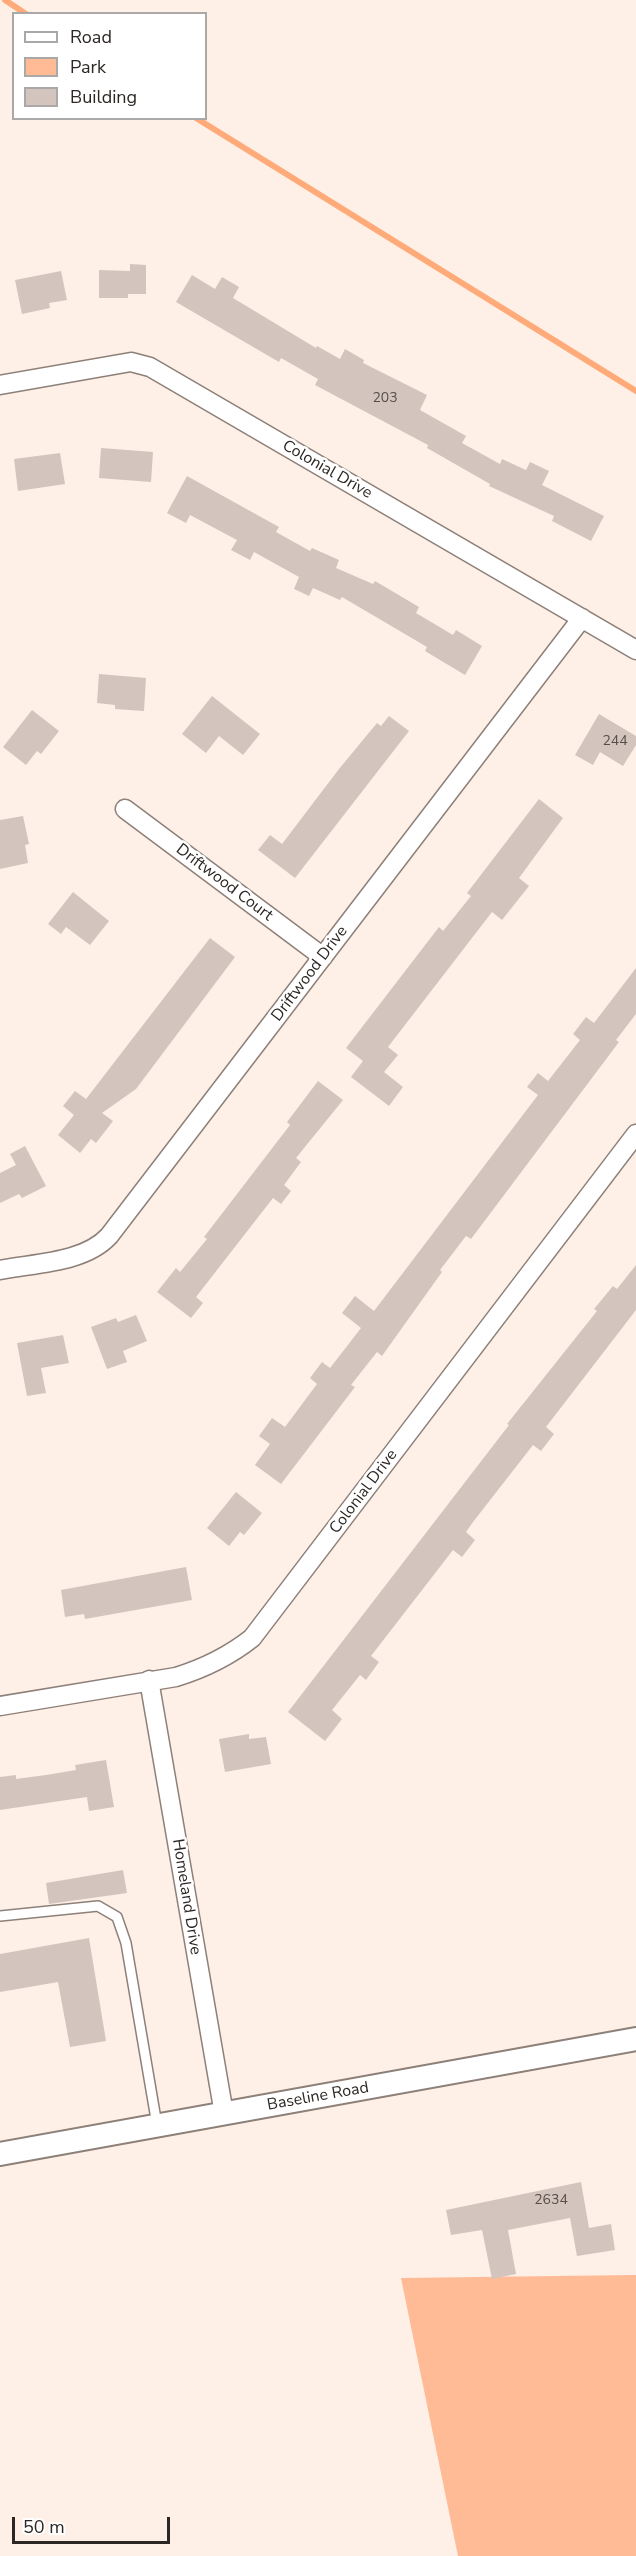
<!DOCTYPE html>
<html>
<head>
<meta charset="utf-8">
<style>
  body { margin:0 }
  #map { position:relative; width:636px; height:2556px; overflow:hidden; background:#feefe7; font-family:"Nunito Sans",sans-serif }
  canvas { display:block }
  .legend { position:absolute; left:12px; top:12px; width:195px; height:108px; box-sizing:border-box; background:#fff; border:2px solid #aba9a7; margin:0; padding:8px 10px; list-style:none; font-size:18px; color:#2c2724 }
  .legend li { display:flex; align-items:center; gap:12px; height:30px }
  .legend b { width:30px; border:2px solid #aba9a7 }
  .scale { position:absolute; left:12px; top:2517px; width:158px; height:27px; box-sizing:border-box; border:3px solid #2c2724; border-top:0; padding-left:8px; font-size:18px; line-height:21px; white-space:nowrap; color:#2c2724; -webkit-text-stroke:4px #fff; paint-order:stroke }
</style>
</head>
<body>
<div id="map">
<canvas width="636" height="2556"></canvas>
<ul class="legend">
<li><b style="height:8px;background:#fff"></b>Road</li>
<li><b style="height:16px;background:#febb95"></b>Park</li>
<li><b style="height:16px;background:#d3c5bd"></b>Building</li>
</ul>
<div class="scale">50 m</div>
</div>
<script>
const ctx = document.querySelector('canvas').getContext('2d');
ctx.lineJoin = 'round';
function fillPath(path, color) {
  ctx.fillStyle = color;
  ctx.fill(path, 'evenodd');
}
function stroke(path, color, width, dash) {
  ctx.strokeStyle = color;
  ctx.lineWidth = width;
  ctx.lineCap = dash ? 'butt' : 'round';
  ctx.setLineDash(dash || []);
  ctx.stroke(path);
}
function label(font, color, halo, rows, align = 'center') {
  ctx.font = font + ' "Nunito Sans",sans-serif';
  ctx.lineWidth = 5;
  ctx.setLineDash([]);
  ctx.textBaseline = 'middle';
  ctx.strokeStyle = halo;
  ctx.fillStyle = color;
  for (const [text, x, y, turn = 0] of rows) {
    ctx.save();
    ctx.translate(x, y);
    ctx.rotate((+turn || 0) * Math.PI / 180);
    ctx.textAlign = isNaN(turn) ? turn : align;
    if (halo) ctx.strokeText(text, 0, 0);
    ctx.fillText(text, 0, 0);
    ctx.restore();
  }
}
const green = new Path2D(`
  M636,2275v281h-178l-57,-278z`);
const stream = new Path2D(`
  M5,0l21,14
  M196,118l440,273`);
const building = new Path2D(`
  M130,264l16,1v29h-18v4h-29v-28l31,1z
  M61,271l6,29 -18,3 1,5 -28,6 -7,-34z
  M192,275l23,14 7,-12 17,10 -6,11 83,50 1,-2 23,13 5,-10 19,11 -1,3 64,32 -7,15 46,26 -4,7 38,21 2,-5 24,11 4,-8 19,9 -7,14 62,31 -13,25 -39,-20 2,-5 -65,-30 1,-2 -63,-36 1,-3 -113,-60 3,-6 -37,-21 -2,4 -103,-60z
  M101,448l52,4 -2,30 -52,-4z
  M60,453l5,31 -47,7 -4,-32z
  M187,476l92,51 -3,5 34,19 2,-3 27,12 -3,8 37,16 2,-3 44,26 -3,6 37,22 3,-5 26,16 -17,29 -40,-24 2,-4 -85,-50 -2,3 -27,-12 -4,8 -15,-7 5,-12 -45,-25 -4,8 -19,-10 6,-10 -47,-25 -4,8 -19,-10z
  M99,674l47,4 -2,33 -29,-2v-4l-18,-2z
  M212,696l48,38 -17,21 -24,-19 -13,17 -24,-19z
  M32,710l27,21 -18,23 -4,-3 -11,14 -23,-18z
  M599,714l37,22v9l-13,21 -23,-14 -7,13 -18,-10z
  M389,716l20,15 -114,147 -37,-28 12,-15 12,9 57,-75 38,-46 4,3z
  M539,799l24,19 -44,60 10,8 -27,34 -10,-8 -104,135 10,8 -14,17 19,15 -14,19 -38,-29 12,-16 -17,-13 93,-121 4,4 28,-35 -4,-3z
  M23,816l6,28 -4,1 3,18 -28,6v-49z
  M73,892l36,29 -19,24 -24,-18 -5,7 -13,-10z
  M210,938l25,19 -99,132 -34,24 11,8 -17,22 -5,-4 -11,14 -22,-18 16,-20 -11,-9 12,-15 11,8z
  M636,968v46l-20,26 3,2 -148,197 -5,-3 -26,34 2,2 -60,84 -5,-4 -26,33 4,2 -74,97 -26,-19 15,-21 -11,-8 13,-18 13,9 32,-43 -7,-6 12,-16 8,6 31,-40 -19,-15 13,-17 19,15 164,-216 -11,-8 11,-14 10,8 32,-41 -7,-6 13,-17 8,6z
  M318,1081l25,19 -47,58 5,4 -17,23 7,6 -10,13 -8,-6 -77,99 7,6 -12,15 -34,-26 19,-24 4,4 27,-33 -3,-2 86,-112 -3,-3z
  M25,1146l21,40 -24,12 -3,-4 -19,9v-30l16,-8 -6,-11z
  M636,1265v45l-90,117 8,7 -13,17 -8,-6 -60,77 -7,10 9,8 -13,17 -9,-7 -82,106 8,6 -13,18 -6,-5 -28,35 10,9 -17,22 -37,-29 221,-287 -2,-1 90,-113 -3,-2 19,-23 4,3z
  M136,1315l11,26 -24,10 4,11 -20,7 -16,-42 25,-9 2,4z
  M63,1335l6,28 -28,5 5,25 -19,3 -10,-53z
  M236,1492l26,21 -18,22 -4,-3 -11,14 -22,-18z
  M186,1567l6,33 -107,19 -1,-5 -19,3 -4,-27z
  M249,1734v5l17,-2 5,27 -46,8 -6,-33z
  M106,1760l8,47 -25,4 -2,-14 -87,13v-33l16,-2v4l30,-4 30,-5 -1,-5z
  M123,1870l4,23 -78,11 -3,-21z
  M89,1938l17,103 -36,6 -12,-65 -58,10v-38z
  M581,2182l8,46 22,-4 4,26 -38,6 -7,-38 -62,12 8,44 -24,5 -10,-49 -31,5 -5,-25z`);
const service = new Path2D(`
  M0,1916l98,-10 19,11 9,26 31,182`);
const minor = new Path2D(`
  M0,385l131,-23 19,5 486,283
  M125,809l198,148
  M0,1270c35,-7 84,-7 109,-34l473,-618
  M149,1680l75,434
  M0,1706l176,-29c29,-9 52,-20 76,-39l384,-504`);
const tertiary = new Path2D(`
  M0,2154l636,-115`);
const numberNames = [
  ["203",385,399],
  ["244",615,742],
  ["2634",551,2201]
];
const streetNames = [
  ["Colonial Drive",327,470,30],
  ["Driftwood Court",224,883,37],
  ["Driftwood Drive",310,974,-53],
  ["Colonial Drive",364,1492,-53],
  ["Homeland Drive",186,1897,81],
  ["Baseline Road",318,2097,-10]
];
fillPath(green, '#febb95');
stroke(stream, '#ffaa79', 6);
fillPath(building, '#d3c5bd');
stroke(service, '#8d8079', 12);
stroke(minor, '#8d8079', 21);
stroke(tertiary, '#8d8079', 26);
stroke(service, '#fff', 9);
stroke(minor, '#fff', 18);
stroke(tertiary, '#fff', 22);
label('14px', '#564e4a', null, numberNames);
label('16px', '#2c2724', '#fff', streetNames);
</script>
</body>
</html>
